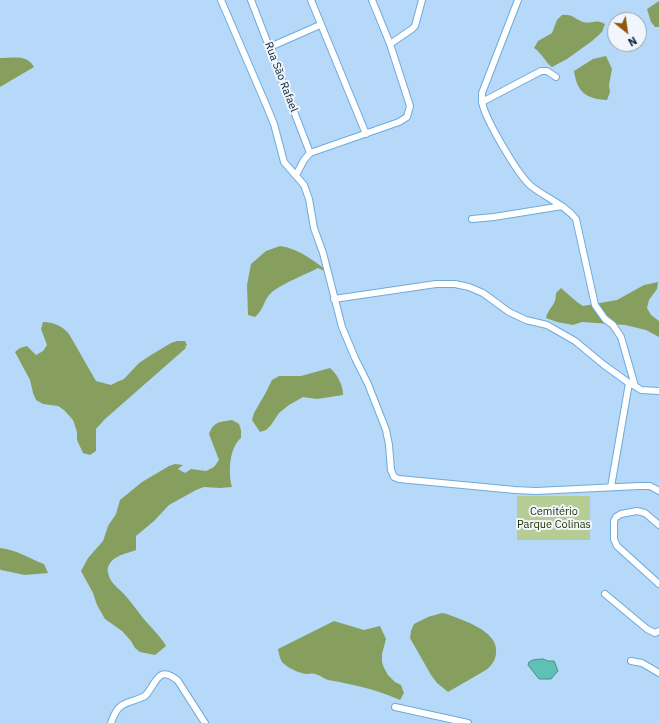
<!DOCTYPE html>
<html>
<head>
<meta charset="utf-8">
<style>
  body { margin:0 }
  #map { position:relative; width:659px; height:723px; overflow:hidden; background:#b6d9f9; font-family:"IBM Plex Sans",sans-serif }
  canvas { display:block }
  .north { position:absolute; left:607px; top:12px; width:40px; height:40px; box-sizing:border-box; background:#f0f6fc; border:1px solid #94a2ad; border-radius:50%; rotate:150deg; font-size:11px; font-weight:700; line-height:16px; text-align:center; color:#0a2337 }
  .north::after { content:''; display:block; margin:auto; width:14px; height:18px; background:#8e560c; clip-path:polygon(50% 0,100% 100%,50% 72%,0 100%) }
</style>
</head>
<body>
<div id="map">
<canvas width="659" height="723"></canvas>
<div class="north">N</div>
</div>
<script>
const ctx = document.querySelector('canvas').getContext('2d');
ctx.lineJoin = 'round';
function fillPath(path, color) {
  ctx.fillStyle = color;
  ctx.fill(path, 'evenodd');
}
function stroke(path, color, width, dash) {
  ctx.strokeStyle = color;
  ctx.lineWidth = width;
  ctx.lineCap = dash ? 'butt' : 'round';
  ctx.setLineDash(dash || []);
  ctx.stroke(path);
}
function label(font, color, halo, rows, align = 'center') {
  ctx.font = font + ' "IBM Plex Sans",sans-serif';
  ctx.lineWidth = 4;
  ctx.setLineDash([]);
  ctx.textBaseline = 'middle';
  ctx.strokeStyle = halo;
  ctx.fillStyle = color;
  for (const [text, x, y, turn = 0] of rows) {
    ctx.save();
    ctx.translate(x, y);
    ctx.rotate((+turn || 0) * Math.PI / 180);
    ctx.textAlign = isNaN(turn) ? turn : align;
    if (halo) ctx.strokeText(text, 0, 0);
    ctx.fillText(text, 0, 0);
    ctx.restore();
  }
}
const green = new Path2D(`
  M517,496h73v44h-73z`);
const forest = new Path2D(`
  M659,1v26h-4l-4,-5 -4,-13z
  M562,15c11,-1 12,4 21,7 8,3 11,-4 22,2l-3,8 -10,9 -25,18 -15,8c-7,-5 -10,-14 -18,-19l4,-7 14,-8 5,-13z
  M606,56l6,13 -3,16 1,7 -3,8c-21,-1 -30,-8 -33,-29l19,-12z
  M0,58c14,0 27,-4 34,9l-34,20z
  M280,246c20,3 36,16 51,28l-13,-6c-13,7 -38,16 -48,26 -7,7 -5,14 -15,23l-7,-2 -1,-30 4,-21 15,-13z
  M658,282l-1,7 -8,11 -2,8 4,7 8,6v16l-13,-7 -21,-5 -43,-3 -9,3 -16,-3 -11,-4c3,-12 10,-11 10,-25l5,-5 16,14 6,4 34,-6 27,-15z
  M43,322c10,0 20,4 26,12l27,47 15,4 6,-3 7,-3 15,-16 12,-8 20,-12 6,-2h8l2,4 -2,2 1,1 -81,71 -9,10v22l-6,4 -7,-2 -6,-13v-8l-4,-12 -9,-10 -6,-4 -15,-2 -7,-4 -3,-7 -3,-13 -15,-28 5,-4 7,-2 9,9 7,-4 4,-6 -6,-16z
  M330,368c8,7 13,17 13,27l-26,4 -14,-2 -14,8 -10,8 -8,12 -5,5 -6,2 -8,-12 2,-7 11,-19 7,-14 7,-4h22z
  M232,420l7,4 2,6v8c-12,10 -13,35 -9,49l-12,1 -16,-1 -8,3 -27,15 -15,16 -18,15v14c-10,4 -23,5 -28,17 -1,2 0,6 1,9 2,7 8,11 13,16 8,8 14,17 21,26 8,10 17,17 23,28l-11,9 -15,-3 -5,-4 -4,-7 -9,-10 -17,-12 -8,-14 -4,-12 -12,-22 7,-13 15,-17 5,-15 8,-12 4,-14 22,-18 27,-16 6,-2 8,1 -5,4 7,4 6,-4 15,2 8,-4 5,-7 -10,-26c5,-13 11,-12 23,-14z
  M0,548c17,2 28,10 44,16l4,9 -23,2 -24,-5 -1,-1z
  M442,613c7,1 12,4 18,6 15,6 39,16 36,35 -1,7 -4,11 -10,16l-38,22 -11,-9 -6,-8 -21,-37 1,-7 3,-7 14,-7z
  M334,621l30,9 16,-4 6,13 -4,15v8l2,6 4,7 7,7 6,3 3,8 -4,7c-22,-10 -48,-16 -72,-20 -4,-1 -8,-5 -13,-6 -4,-1 -6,0 -9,0 -7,-1 -18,-6 -23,-11 -3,-3 -4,-9 -5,-14z`);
const water = new Path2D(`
  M543,659l5,2h6l4,10 -7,8h-12l-11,-14 1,-3 4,-2z`);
const minor = new Path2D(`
  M221,0l46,107 7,17 10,38 20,23 5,14 5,29 9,25 19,74 13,31 13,26 18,46 3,15 2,25 3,7 5,2 116,11 21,1 103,-5h11l9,5
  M251,0l59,153
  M311,0l55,134
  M390,44l22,-15 3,-3 7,-26
  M270,47l50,-22
  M482,102l59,-31h6l9,6
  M296,175l8,-15 6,-7 89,-31 8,-5 3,-11 -20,-62 -18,-44
  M472,219l22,-2 68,-11
  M334,299l102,-15h19l14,3 14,6 26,19 17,8 21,5 28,16 29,24 25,18 6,3 -14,-49 -8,-12 -8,-6 -10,-14 -19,-86c-12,-15 -30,-21 -45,-33 -13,-11 -46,-67 -49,-84 0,-2 0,-6 0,-9l36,-93
  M635,386l6,4 18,1
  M611,487l18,-104
  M659,525l-14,-12 -8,-2 -16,3 -5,3 -2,4v18l3,7 42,38
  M605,594l42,35 8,4 4,-2
  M631,661l11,2 17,10
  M395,707l73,16
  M111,723c8,-24 16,-18 34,-27 11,-11 13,-33 33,-15l27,42`);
const streetNames = [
  ["Rua São Rafael",281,77,69]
];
const parkNames = [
  ["Cemitério",554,512],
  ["Parque Colinas",554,525]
];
fillPath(green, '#b6cc95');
fillPath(forest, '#879f5e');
fillPath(water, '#5fc0b4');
stroke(water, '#46918e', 1);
stroke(minor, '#6eaadc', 8);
stroke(minor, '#fff', 6);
label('11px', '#0a2337', '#f0f6fc', streetNames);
label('11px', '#243301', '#f0f6fc', parkNames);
</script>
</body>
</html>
